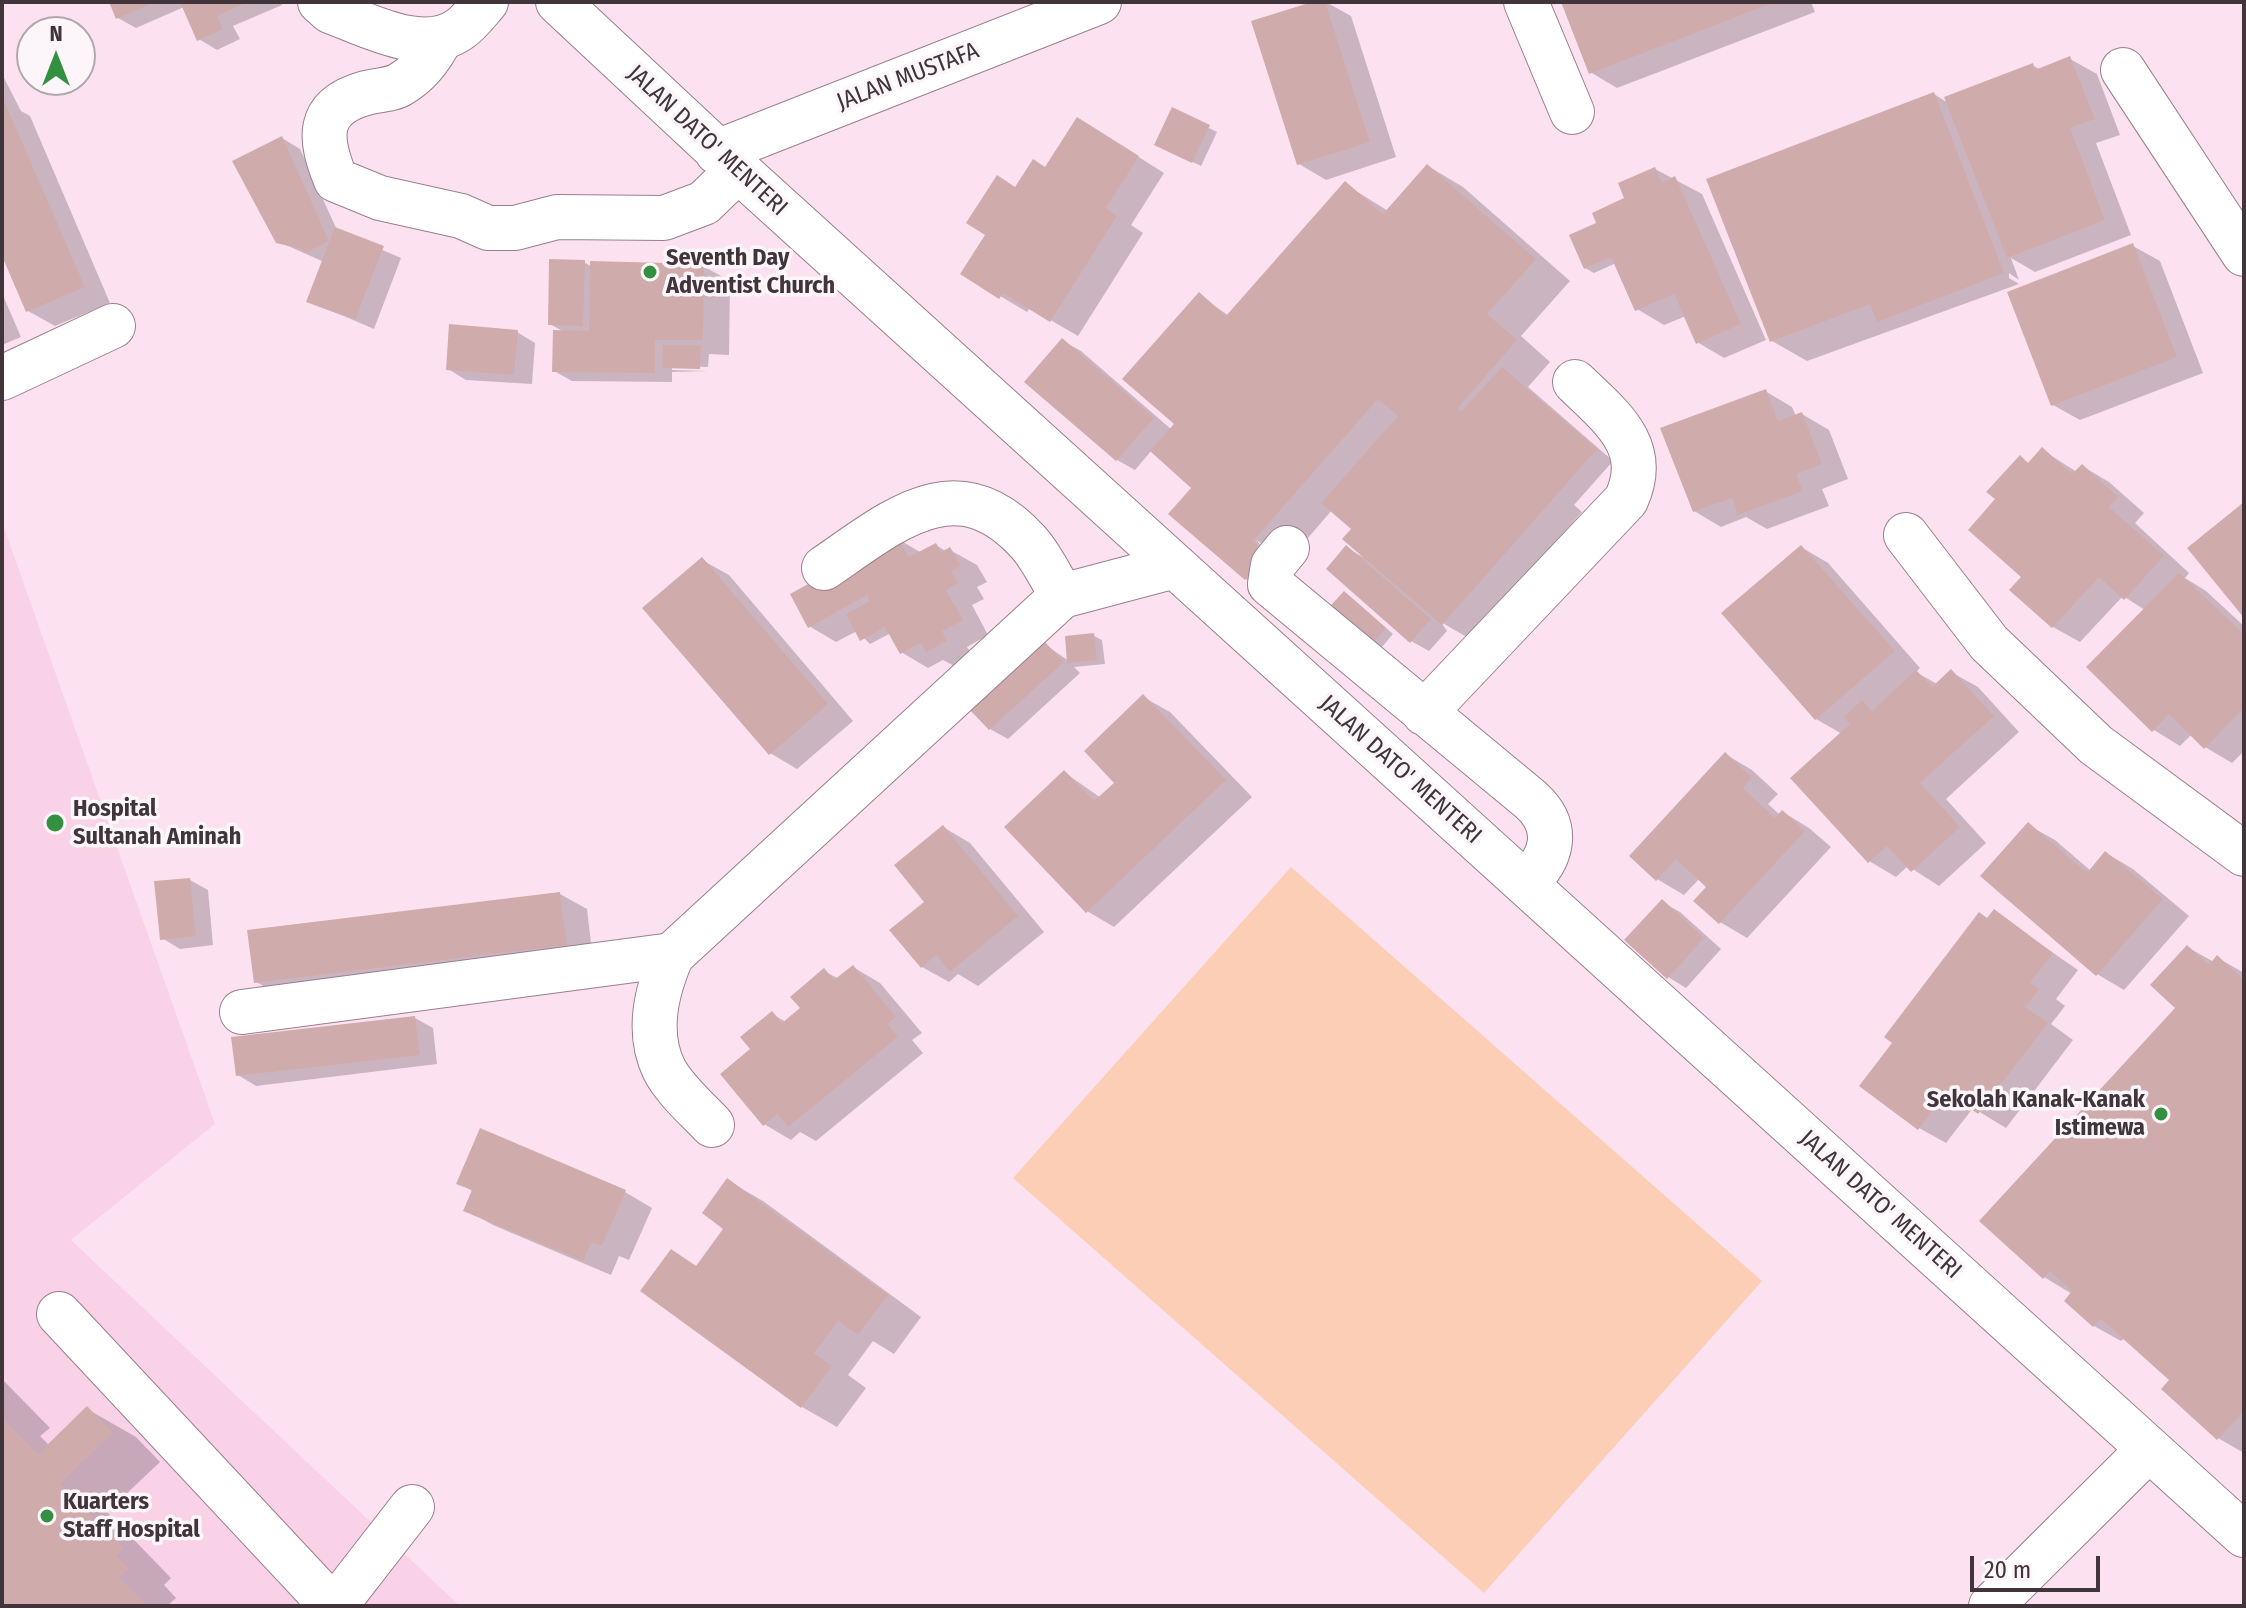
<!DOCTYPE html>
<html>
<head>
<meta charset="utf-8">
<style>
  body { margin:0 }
  #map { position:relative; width:2246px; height:1608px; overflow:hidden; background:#fce2f0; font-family:"Fira Sans Condensed",sans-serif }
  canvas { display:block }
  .frame { position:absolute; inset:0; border:4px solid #41343b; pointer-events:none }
  .north { position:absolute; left:16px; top:16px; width:80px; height:80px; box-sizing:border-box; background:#fcf5f9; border:2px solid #b1a8ad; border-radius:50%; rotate:0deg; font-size:22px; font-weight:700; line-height:32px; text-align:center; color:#41343b }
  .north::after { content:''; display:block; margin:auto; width:28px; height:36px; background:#349041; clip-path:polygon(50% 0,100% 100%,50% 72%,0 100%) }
  .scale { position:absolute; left:1970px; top:1556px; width:130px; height:36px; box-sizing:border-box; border:4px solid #41343b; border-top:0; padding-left:10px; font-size:24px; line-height:28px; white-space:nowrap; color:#41343b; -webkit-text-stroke:6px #fcf5f9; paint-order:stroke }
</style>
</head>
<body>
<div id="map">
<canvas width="2246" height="1608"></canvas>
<div class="frame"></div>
<div class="north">N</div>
<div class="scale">20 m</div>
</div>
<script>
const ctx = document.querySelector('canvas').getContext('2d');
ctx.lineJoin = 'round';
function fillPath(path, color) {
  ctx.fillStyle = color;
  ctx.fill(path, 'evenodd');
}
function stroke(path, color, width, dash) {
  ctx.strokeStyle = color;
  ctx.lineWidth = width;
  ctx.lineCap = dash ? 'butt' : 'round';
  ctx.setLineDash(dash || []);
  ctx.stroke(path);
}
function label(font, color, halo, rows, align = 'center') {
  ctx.font = font + ' "Fira Sans Condensed",sans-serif';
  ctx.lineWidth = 7;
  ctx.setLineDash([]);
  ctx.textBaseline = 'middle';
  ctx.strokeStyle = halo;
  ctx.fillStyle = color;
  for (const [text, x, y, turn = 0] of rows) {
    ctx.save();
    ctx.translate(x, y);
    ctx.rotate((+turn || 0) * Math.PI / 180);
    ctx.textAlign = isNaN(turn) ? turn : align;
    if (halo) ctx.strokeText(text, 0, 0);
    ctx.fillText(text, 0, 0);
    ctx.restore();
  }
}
const built = new Path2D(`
  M2,522l213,602 -144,116 389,366h-458z`);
const green = new Path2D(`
  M1291,867l471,414 -278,312 -471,-415z`);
const shadow = new Path2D(`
  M111,2h170l1,3 -49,21 7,13 -23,11 -18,-11 -15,-32 -48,21 -18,-10z
  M1319,2h7l25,14 45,141 -70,23 -27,-16z
  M1563,2h248l4,10 -198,76 -27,-16z
  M2070,59l27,15 23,61 -24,8 35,92 -96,37 -24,-14 8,22 -10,-7v5l10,6 -212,77 -35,-20 162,-247 14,9 84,-38 9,5z
  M2,74l19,37 9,5 80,187 -55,23 -27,-15 -26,-60z
  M1173,110l44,22 -16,34 -36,-17z
  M1104,135l60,38 -33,52 12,8 -65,103 -48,-28 -3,4 -64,-38 54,-85z
  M282,138l18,11 37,81 64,28 -27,71 -65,-28 15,-39 -47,-21z
  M1428,166l35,21 107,94 -49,55 29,26 -22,25 85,74 -39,44 8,7 -112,127 -29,-17 6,9 -18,20 -18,-10 -64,-93 16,9 -9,-29 -22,-18 -43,50 -33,-20 19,20 -21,24 -8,-5 -45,-83 -49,-46 -17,20 -18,-10 -54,-119 18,10 91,79 5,-6 22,-129 30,21 116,-132 43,27z
  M1655,169l47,25 64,146 -42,18 -27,-16 -11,-26 -22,9 -27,-16 -21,-46 -22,10 -9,-5 11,-43z
  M2133,246l27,15 43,112 -123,47 -27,-15z
  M584,262l8,5 111,-1 27,15 -1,74 -20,-1 -1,13 -36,-1v4l36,1 -36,1v10l-100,-1 -18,-10 10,-39 -14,-8z
  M2,293l19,44 -19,8z
  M517,332l18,11 -3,41 -66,-4 -18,-11z
  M1765,391l27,16 4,9 6,-2 27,16 19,49 -26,10 7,17 -62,23 -21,-12 -25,10 -27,-16z
  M2042,450l35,22 5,-6 27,16 35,31 -9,10 54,50 -4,5 21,13 38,35v125l-12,12 -27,-16 -13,-13 -12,12 -26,-16 -9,-120 -22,-14 -43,46 -27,-15 -41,-37 12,-13 -26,-78 22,-41 10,6z
  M896,538l26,15 14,-8 11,7 3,-2 27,15 10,17 -10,5 7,12 -12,6 16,30 -21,12 6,9 -19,10 -11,-6 -15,8 -27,-16 -10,-19 -21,11 -13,-13 -21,11 -27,-16z
  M1801,547l27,16 92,105 -4,4 21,12 14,-12 27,15 41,45 -73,67 40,44 -47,43 -31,-20 -12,11 -27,-16 -27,-127 -26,-15z
  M702,560l27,15 124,146 -56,48 -27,-16z
  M1352,598l41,36 -18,21z
  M1094,636l8,4 3,24 -31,3 6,6 -72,66 -18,-10 54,-85 25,17z
  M1143,697l27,15 82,85 -138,130 -27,-16 -23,-139 37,26 16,-15z
  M1725,754l27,16 26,24 -10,10 12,11 3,-3 26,16 22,19 -84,91 -27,-16 -11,-35 -9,-9 -16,17 -27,-16z
  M2028,825l27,15 36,31 15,-18 27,16 56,47 -65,74 -27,-16z
  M943,827l27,16 74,89 -66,54 -20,-12 -9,8 -27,-15 5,-65z
  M190,880l18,10 5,55 -33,4 -18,-11z
  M560,894l27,15 6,51 -311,37 -27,-16z
  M1662,902l18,10 41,37 -35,39 -18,-11z
  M1994,912l84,58 -22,29 9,7 -14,18 22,16 -67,88 -33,-20 -27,35 -27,-15z
  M2187,947l27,15 4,-4 26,15v480l-26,-15 -46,-58 -47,-42 -4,3 -27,-15 -28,-25 6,-7 -28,-17 134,-269z
  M853,967l27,16 42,50 -10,7 11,13 -107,88 -16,-9 -9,8 -27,-16 -11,-74 19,-36 14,8 17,-13 21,-38 15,8z
  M415,1018l18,10 4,36 -181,22 -18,-11z
  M728,1181l35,20 158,116 -27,37 -21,-13 -25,34 18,13 -29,39 -35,-20 -159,-117 29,-38 26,15 28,-38z
  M459,1183l166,9 27,16 -23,52 -10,-4 -8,19 -118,-50 -27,-15 8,-18z
  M2,1379l48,49 -10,8 9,9 38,-36 49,28 24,25 -53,50 64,66 -7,7 12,13 -9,8h-165z`);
const building = new Path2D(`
  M109,2h46l-39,17z
  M180,2h68l-31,14 6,13 -26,12z
  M1312,2h13l45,140 -73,23 -46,-144z
  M1561,2h214l-186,72z
  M2070,56l25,63 -25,9 35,92 -98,38 -63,-161 89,-34 2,7z
  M1934,92l70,181 -127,49 -7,-18 -100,38 -64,-163z
  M2,96l83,191 -59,25 -24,-56z
  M1172,107l38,18 -18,38 -38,-18z
  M1077,117l62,39 -33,52 11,8 -67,106 -47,-29 -4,6 -39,-25 25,-39 -19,-12 31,-48 18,12 18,-28 12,8z
  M282,136l47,105 -24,12 -3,-4 -26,-6 -44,-82z
  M1427,164l109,95 -49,55 30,26 -59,68 3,4 41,-45 95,82 -155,176 -100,-86 9,-10 -30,-26 77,-87 -20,-17 -125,142 15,13 -23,26 -77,-66 23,-26 -41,-37 24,-27 -52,-45 77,-87 27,24 119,-135 38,33z
  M1655,167l7,16 13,-7 66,148 -45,20 -22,-50 -39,17 -24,-54 -27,12 -15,-34 27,-12 -4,-10 32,-15 -6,-15z
  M335,227l49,19 -29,74 -49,-18z
  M2133,243l44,114 -126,49 -44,-114z
  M549,259l36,1 -2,66 -35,-1z
  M590,261l114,3 -1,76h-48v33l-103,-1 1,-42 36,1z
  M449,324l69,6 -4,45 -68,-5z
  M1062,338l92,80 -38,43 -92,-79z
  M663,345h38l-1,24 -38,-1z
  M1766,389l12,32 24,-9 20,52 -26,10 7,17 -65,24 -6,-17 -39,14 -33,-84z
  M2042,447l30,27 10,-10 36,33 -9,10 55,49 -40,44 -25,-23 -47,51 -43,-38 12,-13 -53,-47 27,-31 -9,-7 34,-37 8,8z
  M2244,502v116l-57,-70z
  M896,536l13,21 27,-14 5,9 9,-5 11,19 -10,5 7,12 -12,7 17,30 -21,11 5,10 -21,11 -5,-9 -21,11 -15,-27 -25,14 -14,-27 24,-13 -3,-6 -59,33 -18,-34z
  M1346,545l85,74 -21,24 -84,-74z
  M1801,545l94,106 -80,69 -94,-107z
  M702,557l126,147 -59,51 -127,-147z
  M2179,573l65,61v74l-40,41 -35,-35 -17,18 -66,-65z
  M1344,591l42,37 -21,23 -42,-37z
  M1094,633l3,27 -30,3 -2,-27z
  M1044,641l20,21 -75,68 -20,-21z
  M1951,669l43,47 -74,67 40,44 -49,45 -24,-26 -19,17 -78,-85 60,-54 -6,-7 18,-17 10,11 44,-41 16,17z
  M1143,694l83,86 -140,133 -82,-86 60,-57 30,31 20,-18 -30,-32z
  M1725,752l27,26 -9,10 32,30 7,-8 23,21 -86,93 -26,-23 13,-14 -30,-28 -20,22 -27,-25z
  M2028,822l59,51 18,-22 58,48 -67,77 -116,-100z
  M943,825l75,91 -68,56 -14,-17 -15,13 -32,-38 35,-28 -30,-37z
  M190,878l6,58 -36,4 -6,-59z
  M560,892l7,53 -313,38 -7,-53z
  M1662,899l42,39 -37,41 -43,-39z
  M1994,909l59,44 -23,30 9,6 -14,18 23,16 -70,91 -31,-23 -29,39 -59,-44 33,-43 -8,-6 95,-125 8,6z
  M2187,945l22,20 8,-10 27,25v431l-27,29 -56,-51 8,-9 -68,-61 -8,8 -29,-26 8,-10 -22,-20 -7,8 -64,-58 196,-213 -25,-23z
  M853,965l43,52 -9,7 11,13 -110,90 -11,-13 -14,12 -43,-52 30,-25 -10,-12 32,-26 10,12 18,-15 -10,-11 34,-29 10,12z
  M415,1016l5,39 -184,21 -5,-39z
  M480,1128l146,62 -24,56 -10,-4 -9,19 -120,-50 9,-21 -16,-6z
  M727,1178l161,117 -30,40 -20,-14 -24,32 18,13 -31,42 -161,-117 31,-42 25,17 27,-37 -21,-16z
  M87,1406l26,27 -53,51 64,65 -8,7 13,13 -10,9 28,28h-145v-189l36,37z`);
const minor = new Path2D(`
  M320,2l10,9c36,13 93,45 130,18 10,-7 18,-18 26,-27
  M558,2l180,168 1506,1365
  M1526,2l46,110
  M441,38c-9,18 -21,35 -40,46 -9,6 -24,6 -35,9 -51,14 -47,46 -30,87l44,18 81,18 27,12h27l42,-11 107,1 40,-15 34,-33
  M2123,70l121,184
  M717,152l382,-150
  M2,378l111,-52
  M1906,535l83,108 107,102 148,109
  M1287,548l-14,17 -3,19 261,216c30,27 22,59 -6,83
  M824,568c69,-47 133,-105 205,-25 13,15 23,36 33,53
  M1424,713l202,-213c25,-54 -15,-83 -51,-118
  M672,955c-15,34 -26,77 -8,114 10,20 33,40 48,56
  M242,1012l430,-57 390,-359 113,-30
  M59,1314l273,292
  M335,1606l77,-99
  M1991,1606l158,-157`);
const markers = [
  [650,272,8,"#349041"],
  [55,823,10,"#349041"],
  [2161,1114,8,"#349041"],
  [47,1516,8,"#349041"]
];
const streetNames = [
  ["JALAN MUSTAFA",908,77,-21],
  ["JALAN DATO' MENTERI",707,141,43],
  ["JALAN DATO' MENTERI",1400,770,42],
  ["JALAN DATO' MENTERI",1880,1205,42]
];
const poiNames = [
  ["Seventh Day",666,258],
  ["Adventist Church",666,286],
  ["Hospital",73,809],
  ["Sultanah Aminah",73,837],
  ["Sekolah Kanak-Kanak",2145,1100,"right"],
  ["Istimewa",2145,1128,"right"],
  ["Kuarters",63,1502],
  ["Staff Hospital",63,1530]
];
fillPath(built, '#f9d2e8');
fillPath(green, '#fcceb6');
fillPath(shadow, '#0003');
fillPath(building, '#cfabac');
stroke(minor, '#9b7e8e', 46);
stroke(minor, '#fff', 44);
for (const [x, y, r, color] of markers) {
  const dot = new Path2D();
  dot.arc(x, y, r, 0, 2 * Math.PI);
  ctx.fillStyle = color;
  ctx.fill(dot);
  stroke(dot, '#fcf5f9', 3);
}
label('24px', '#41343b', '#fcf5f9', streetNames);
label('bold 24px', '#41343b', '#fcf5f9', poiNames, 'left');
</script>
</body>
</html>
